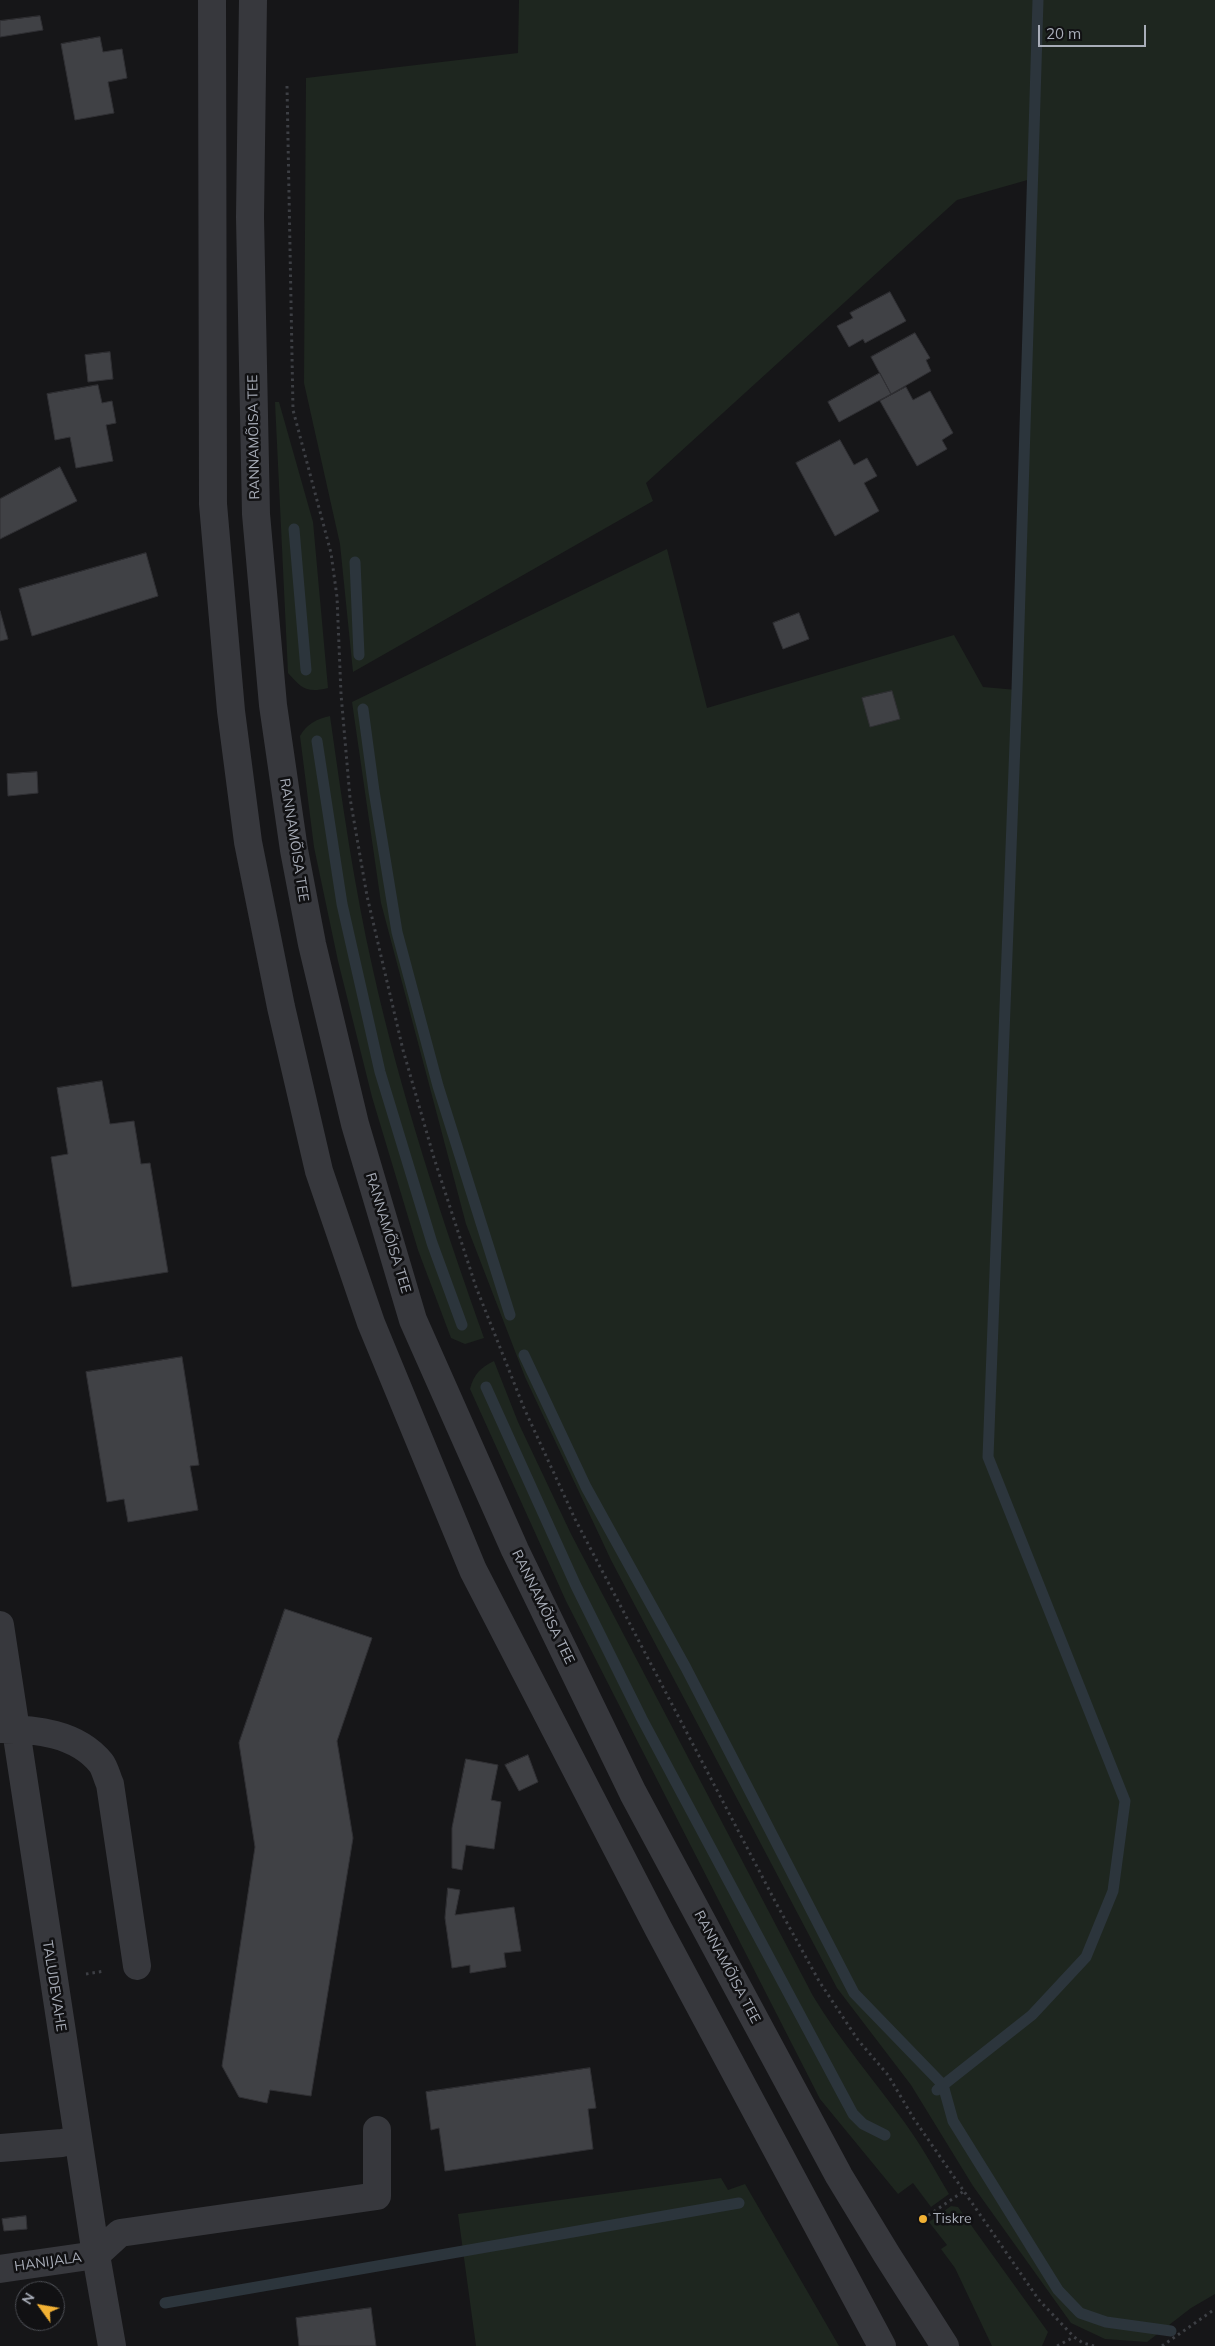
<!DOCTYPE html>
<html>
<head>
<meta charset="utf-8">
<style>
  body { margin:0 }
  #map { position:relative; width:1215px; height:2346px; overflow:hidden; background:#161618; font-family:Mulish,sans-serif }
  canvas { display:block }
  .north { position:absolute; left:15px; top:2281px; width:50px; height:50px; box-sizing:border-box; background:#111113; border:1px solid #4d4f55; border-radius:50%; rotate:302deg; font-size:14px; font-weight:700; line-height:20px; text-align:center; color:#a8adb8 }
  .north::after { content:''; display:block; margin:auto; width:18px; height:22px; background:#f2b134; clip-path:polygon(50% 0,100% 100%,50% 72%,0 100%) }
  .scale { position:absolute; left:1038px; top:25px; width:108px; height:22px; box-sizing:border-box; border:2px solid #a8adb8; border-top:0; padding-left:6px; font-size:15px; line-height:18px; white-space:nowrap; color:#a8adb8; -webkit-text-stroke:4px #111113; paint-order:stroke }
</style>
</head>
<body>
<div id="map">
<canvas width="1215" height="2346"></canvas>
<div class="north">N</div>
<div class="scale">20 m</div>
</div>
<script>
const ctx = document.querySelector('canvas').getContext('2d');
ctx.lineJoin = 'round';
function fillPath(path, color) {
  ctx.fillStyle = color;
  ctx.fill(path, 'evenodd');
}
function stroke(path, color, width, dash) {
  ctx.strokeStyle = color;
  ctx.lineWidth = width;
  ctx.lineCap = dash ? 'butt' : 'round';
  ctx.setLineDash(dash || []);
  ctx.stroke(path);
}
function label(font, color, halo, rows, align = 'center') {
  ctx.font = font + ' Mulish,sans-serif';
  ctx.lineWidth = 5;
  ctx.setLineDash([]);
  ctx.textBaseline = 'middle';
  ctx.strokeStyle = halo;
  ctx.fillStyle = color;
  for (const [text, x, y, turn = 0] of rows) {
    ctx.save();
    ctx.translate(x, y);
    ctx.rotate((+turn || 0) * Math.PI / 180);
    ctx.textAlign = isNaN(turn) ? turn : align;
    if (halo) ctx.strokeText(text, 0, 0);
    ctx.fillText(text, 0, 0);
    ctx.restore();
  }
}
const green = new Path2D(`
  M519,0h696v2294l-24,14 -44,34 -42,-3 -34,-16 -98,-137 -62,-101 -74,-97 -226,-428 -86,-183 -59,-153 -85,-321 -29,-201 315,-153 40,159 247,-73 29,52 34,3 14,-511 -74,21 -311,283 7,18 -300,171 -13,-128 -36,-161 2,-305 212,-25z
  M275,402h4l34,120 15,166c-21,5 -26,1 -40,-15z
  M330,716c12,85 24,170 43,254 28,125 68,247 111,368l-19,6 -14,-6 -33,-88 -46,-153 -34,-136 -24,-114 -14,-111c7,-12 16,-17 30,-20z
  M494,1361l24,61 53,112 242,462c27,45 61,84 92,127 16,22 30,47 44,71l-18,13 -18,-24 -15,11 -78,-95 -254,-498 -96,-212c4,-15 10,-21 24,-28z
  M721,2178l7,12 17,-6 94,162h-363l-18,-132z
  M951,2206l7,1 90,125 -6,14h-50l-37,-78 -14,-19 6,-4 -18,-23z`);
const stream = new Path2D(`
  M294,529l12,141
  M355,562l4,93
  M363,709l11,82 23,141 41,154 72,229
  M317,741l25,163 38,168 52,171 30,82
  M524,1355l62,132 100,181 168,325 89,92 10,36 105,169 22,23 26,9 65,9
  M486,1387l90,199 66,133 211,395 10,10 22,11
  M937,2090l95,-75 54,-58 27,-66 12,-90 -137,-344 29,-767 21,-690
  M165,2303l574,-100`);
const building = new Path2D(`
  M40,16l3,14 -43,7v-16z
  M100,37l3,15 19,-3 5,29 -19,4 6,31 -39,7 -14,-76z
  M890,292l16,29 -41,22 -2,-4 -14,8 -12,-21 16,-8 -3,-5z
  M915,333l15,25 -4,2 5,11 -40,23 -20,-37z
  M110,352l3,27 -25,3 -3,-27z
  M880,373l11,21 -52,28 -11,-20z
  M98,385l4,18 10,-2 4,22 -10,2 7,36 -37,7 -6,-31 -15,3 -8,-46z
  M906,387l7,13 17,-9 23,42 -11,7 5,9 -30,17 -37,-65z
  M840,440l14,25 13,-7 10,18 -13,7 15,28 -44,25 -39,-73z
  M60,467l17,34 -77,38v-40z
  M146,553l12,43 -126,40 -13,-47z
  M0,611l8,28 -8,2z
  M799,613l10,26 -26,10 -10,-26z
  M892,691l8,28 -30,8 -8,-29z
  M37,772l1,21 -30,3 -1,-22z
  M102,1081l8,43 24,-3 7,43 9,-1 18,109 -96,15 -21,-130 17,-3 -11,-66z
  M182,1357l17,108 -9,1 8,44 -70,12 -4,-23 -17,3 -21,-130z
  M285,1609l87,29 -35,103 16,97 -42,258 -41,-6 -3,13 -28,-6 -17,-31 33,-219 -16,-104z
  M528,1755l10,27 -19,9 -14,-26z
  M466,1759l32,6 -7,35 10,2 -7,47 -28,-4 -4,25 -10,-2v-40z
  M448,1888l12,2 -5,25 59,-8 7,44 -17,2 2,14 -36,6v-8l-18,3 -7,-50z
  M590,2068l6,40 -8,1 5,40 -148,22 -6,-43 -8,2 -5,-38z
  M26,2216l1,13 -23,2 -2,-12z
  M371,2308l5,38h-77l-3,-28z`);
const path = new Path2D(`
  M287,86l6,324 38,143 6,44 4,97 9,104 17,98 36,154 31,108 42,129 48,121 51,111 201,384 43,78 39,59 30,35 26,44 125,181 35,37 9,6 11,3
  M86,1974l19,-3
  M923,2219l41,-28
  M1057,2346l17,-9
  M1162,2346l53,-37`);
const minor = new Path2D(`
  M212,0l1,504 18,207 17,131 33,165 38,164 52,152 102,247 185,358 224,418
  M253,0l-3,217 6,297 17,191 21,145 18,94 43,180 58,196 102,230 118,243 206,383 48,79 58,91
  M0,1625l96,630 16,91
  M0,1729c35,0 77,4 101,34 4,5 6,15 9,21l27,182
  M0,2148l62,-5 16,-4
  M0,2269l96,-14 24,-22 257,-37v-66`);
const markers = [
  [923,2219,5,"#f2b134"]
];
const streetNames = [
  ["RANNAMÕISA TEE",254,437,-91],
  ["RANNAMÕISA TEE",294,840,81],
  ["RANNAMÕISA TEE",388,1233,73],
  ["RANNAMÕISA TEE",543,1607,64],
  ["RANNAMÕISA TEE",727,1967,62],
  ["TALUDEVAHE",54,1986,81],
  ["HANIJALA",48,2262,-8]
];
const poiNames = [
  ["Tiskre",933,2219]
];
fillPath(green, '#1e261f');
stroke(stream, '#2c353c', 11);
fillPath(building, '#404145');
stroke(building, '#303034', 1);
stroke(path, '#3d3f44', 3, [2.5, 4]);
stroke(minor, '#37383d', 28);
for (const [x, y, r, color] of markers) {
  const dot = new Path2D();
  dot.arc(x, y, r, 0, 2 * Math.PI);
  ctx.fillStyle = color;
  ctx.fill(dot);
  stroke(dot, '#111113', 2);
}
label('14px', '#a8adb8', '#111113', streetNames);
label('14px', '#a8adb8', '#111113', poiNames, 'left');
</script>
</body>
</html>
